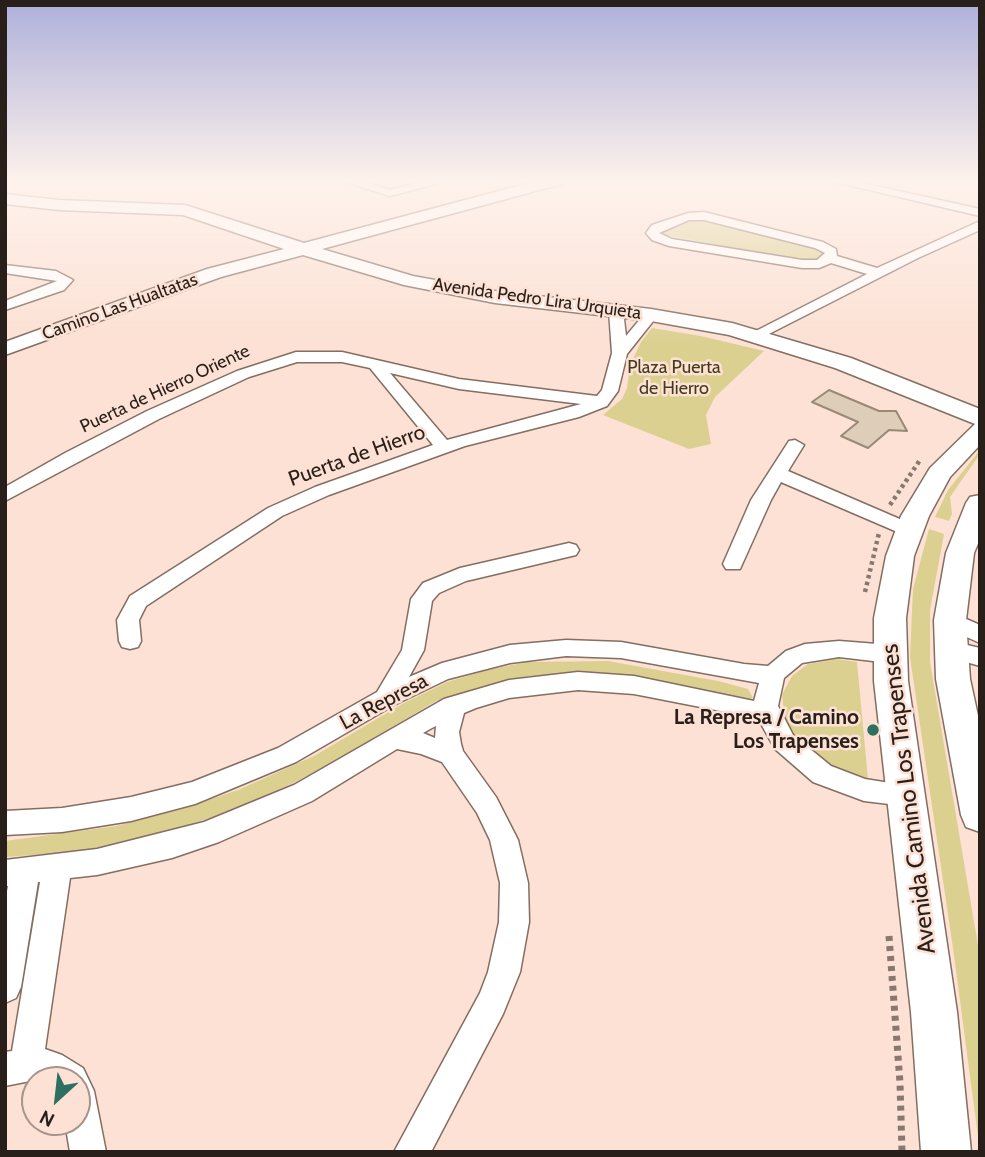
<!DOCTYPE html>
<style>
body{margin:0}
#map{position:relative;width:985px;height:1157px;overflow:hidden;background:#fce1d4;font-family:Cabin,sans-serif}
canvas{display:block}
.frame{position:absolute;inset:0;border:7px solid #291f1a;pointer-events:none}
.north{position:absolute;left:21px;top:1066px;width:70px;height:70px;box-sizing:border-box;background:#fce1d4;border:2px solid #a8938a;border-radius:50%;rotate:207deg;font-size:19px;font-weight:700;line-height:28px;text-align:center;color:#291f1a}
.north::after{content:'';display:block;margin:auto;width:24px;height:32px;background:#2d6f60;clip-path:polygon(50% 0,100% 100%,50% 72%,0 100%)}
</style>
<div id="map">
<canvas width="985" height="1157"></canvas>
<div class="frame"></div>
<div class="north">N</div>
</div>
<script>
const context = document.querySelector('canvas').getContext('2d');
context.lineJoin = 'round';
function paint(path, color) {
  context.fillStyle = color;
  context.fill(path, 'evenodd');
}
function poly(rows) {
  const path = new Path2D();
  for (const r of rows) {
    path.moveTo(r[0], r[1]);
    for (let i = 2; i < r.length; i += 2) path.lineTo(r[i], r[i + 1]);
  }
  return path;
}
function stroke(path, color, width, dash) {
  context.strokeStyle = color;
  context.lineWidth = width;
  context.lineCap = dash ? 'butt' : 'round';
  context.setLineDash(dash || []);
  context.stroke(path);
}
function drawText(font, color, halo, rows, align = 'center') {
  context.font = font + ' Cabin,sans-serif';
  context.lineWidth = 5;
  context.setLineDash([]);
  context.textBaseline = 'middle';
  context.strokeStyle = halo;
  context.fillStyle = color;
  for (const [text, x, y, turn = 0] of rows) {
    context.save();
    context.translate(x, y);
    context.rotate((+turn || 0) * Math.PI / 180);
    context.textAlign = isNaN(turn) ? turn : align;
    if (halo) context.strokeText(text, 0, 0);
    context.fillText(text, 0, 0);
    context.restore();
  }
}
paint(poly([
 [695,219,820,249,825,251,826,255,815,260,803,261,660,234,662,230],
 [652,328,701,336,764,351,715,397,706,415,711,444,689,449,603,415,622,399,627,388,630,365,641,342],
 [980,450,980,454,950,497,952,514,949,521,935,517,948,490],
 [929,529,944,534,930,610,930,662,980,957,980,1152,954,955,910,657,913,589],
 [837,659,857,662,868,779,854,779,837,772,798,743,785,720,782,695,792,676,808,664],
 [608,661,718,681,748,689,753,698,745,701,632,676,573,672,524,677,436,701,332,763,285,787,231,811,161,834,90,851,5,857,5,841,116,826,182,809,238,790,314,756,402,704,447,682,487,670,527,662]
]), '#dcd091');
const building = poly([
 [829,390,879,411,896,411,907,431,889,430,868,448,841,436,858,422,812,402,829,390]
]);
paint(building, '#decdb8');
stroke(building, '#998975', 2);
const street = poly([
 [340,180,359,180,390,190,430,180,451,180,390,196,340,180],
 [827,180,849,180,980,209,980,216,827,180],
 [704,212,823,242,836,249,837,256,877,268,980,221,980,230,918,258,757,340,750,336,752,333,867,274,831,263,819,268,802,268,669,246,652,240,646,233,652,225,688,213,704,212],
 [689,220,704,220,815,248,825,253,817,260,802,260,672,239,659,233,689,220],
 [5,265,56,271,73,280,64,290,5,310,5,301,57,281,5,273,5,265],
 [616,307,623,311,626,336,646,312,656,312,658,315,627,354,618,391,607,406,579,417,465,446,329,495,282,516,146,606,139,620,141,641,138,647,130,649,122,647,119,641,117,620,130,596,268,508,315,487,433,445,370,368,342,362,297,362,249,377,159,419,5,501,5,487,65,453,147,411,237,371,296,352,342,352,459,379,597,396,602,390,612,353,609,311,616,307],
 [390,373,459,389,581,404,447,440,390,373],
 [795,440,804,445,788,471,916,526,919,530,916,534,902,534,781,482,771,500,740,569,726,569,723,564,751,500,789,441,795,440],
 [569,543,576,545,579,550,576,555,466,581,439,593,432,601,424,650,409,677,442,663,510,645,566,640,621,642,744,664,768,666,786,651,805,644,839,641,890,645,898,648,901,654,898,660,890,663,839,657,802,663,784,678,778,706,793,735,831,766,865,779,915,787,919,795,915,803,906,806,864,801,813,782,775,749,760,722,721,711,634,694,578,690,509,698,476,708,464,713,459,732,461,744,463,751,496,797,518,840,528,883,529,922,520,972,503,1014,431,1152,394,1152,480,993,488,972,499,922,500,883,490,840,477,813,442,762,421,754,397,749,312,801,219,842,172,858,97,875,70,878,45,1049,62,1055,83,1068,94,1091,106,1152,70,1152,65,1122,77,1122,77,1080,35,1080,5,1086,5,1052,12,1051,40,882,38,882,21,987,16,998,5,1003,5,902,8,886,5,886,5,860,97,849,204,822,294,785,444,699,509,680,578,672,634,676,754,701,759,683,621,658,566,656,510,663,448,679,394,705,296,762,195,804,131,821,62,832,5,835,5,811,62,808,131,797,192,782,278,748,377,692,402,650,411,599,423,583,460,568,569,543],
 [436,726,435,738,423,733,432,728,436,726],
 [950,612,980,625,980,643,942,626,939,620,942,614,950,612],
 [950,641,980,648,980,666,942,655,939,649,942,643,950,641]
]);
const secondary = poly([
 [540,180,567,180,565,183,322,249,413,276,495,291,651,309,732,323,851,358,980,409,980,445,950,477,929,516,914,556,906,618,908,681,957,1012,971,1152,921,1152,911,1012,874,681,874,618,886,556,901,516,930,468,975,424,835,368,729,335,651,321,495,303,404,285,303,255,221,277,5,355,5,342,207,269,284,249,183,215,59,210,5,204,5,194,59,200,185,205,304,243,540,180],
 [980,495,980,539,974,553,966,620,970,679,980,725,980,832,966,827,961,815,936,679,934,620,946,553,966,503,970,497,980,495]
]);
stroke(street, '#846d61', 3);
stroke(secondary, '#846d61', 3);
stroke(poly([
 [890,505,920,460],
 [865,592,879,533]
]), '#89786f', 4.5, [3.5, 3.5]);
stroke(poly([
 [889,936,900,1083,902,1152]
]), '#89786f', 7, [5, 5]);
paint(street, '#fff');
paint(secondary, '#fff');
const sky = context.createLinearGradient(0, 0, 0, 342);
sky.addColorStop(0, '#adb0da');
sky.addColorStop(0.53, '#fef2ec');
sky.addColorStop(1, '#fef2ec00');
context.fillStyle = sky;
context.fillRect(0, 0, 985, 342);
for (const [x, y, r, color] of [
 [873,730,7,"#2d6f60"]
]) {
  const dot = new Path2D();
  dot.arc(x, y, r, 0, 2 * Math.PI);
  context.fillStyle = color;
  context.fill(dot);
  stroke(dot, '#fce1d4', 2.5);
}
drawText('18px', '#291f1a', '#fce1d4', [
 ["Avenida Pedro Lira Urquieta",537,299,8],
 ["Camino Las Hualtatas",120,307,-20],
 ["Puerta de Hierro Oriente",165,389,-25]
]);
drawText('18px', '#423c1a', '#fce1d4', [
 ["Plaza Puerta",674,368],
 ["de Hierro",674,389]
]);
drawText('21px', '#291f1a', '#fce1d4', [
 ["Puerta de Hierro",357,456,-20],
 ["La Represa",384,702,-28]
]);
drawText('bold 21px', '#291f1a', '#fce1d4', [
 ["La Represa / Camino",859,718],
 ["Los Trapenses",859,742]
], 'right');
drawText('24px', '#291f1a', '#fce1d4', [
 ["Avenida Camino Los Trapenses",909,799,-97]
]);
</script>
